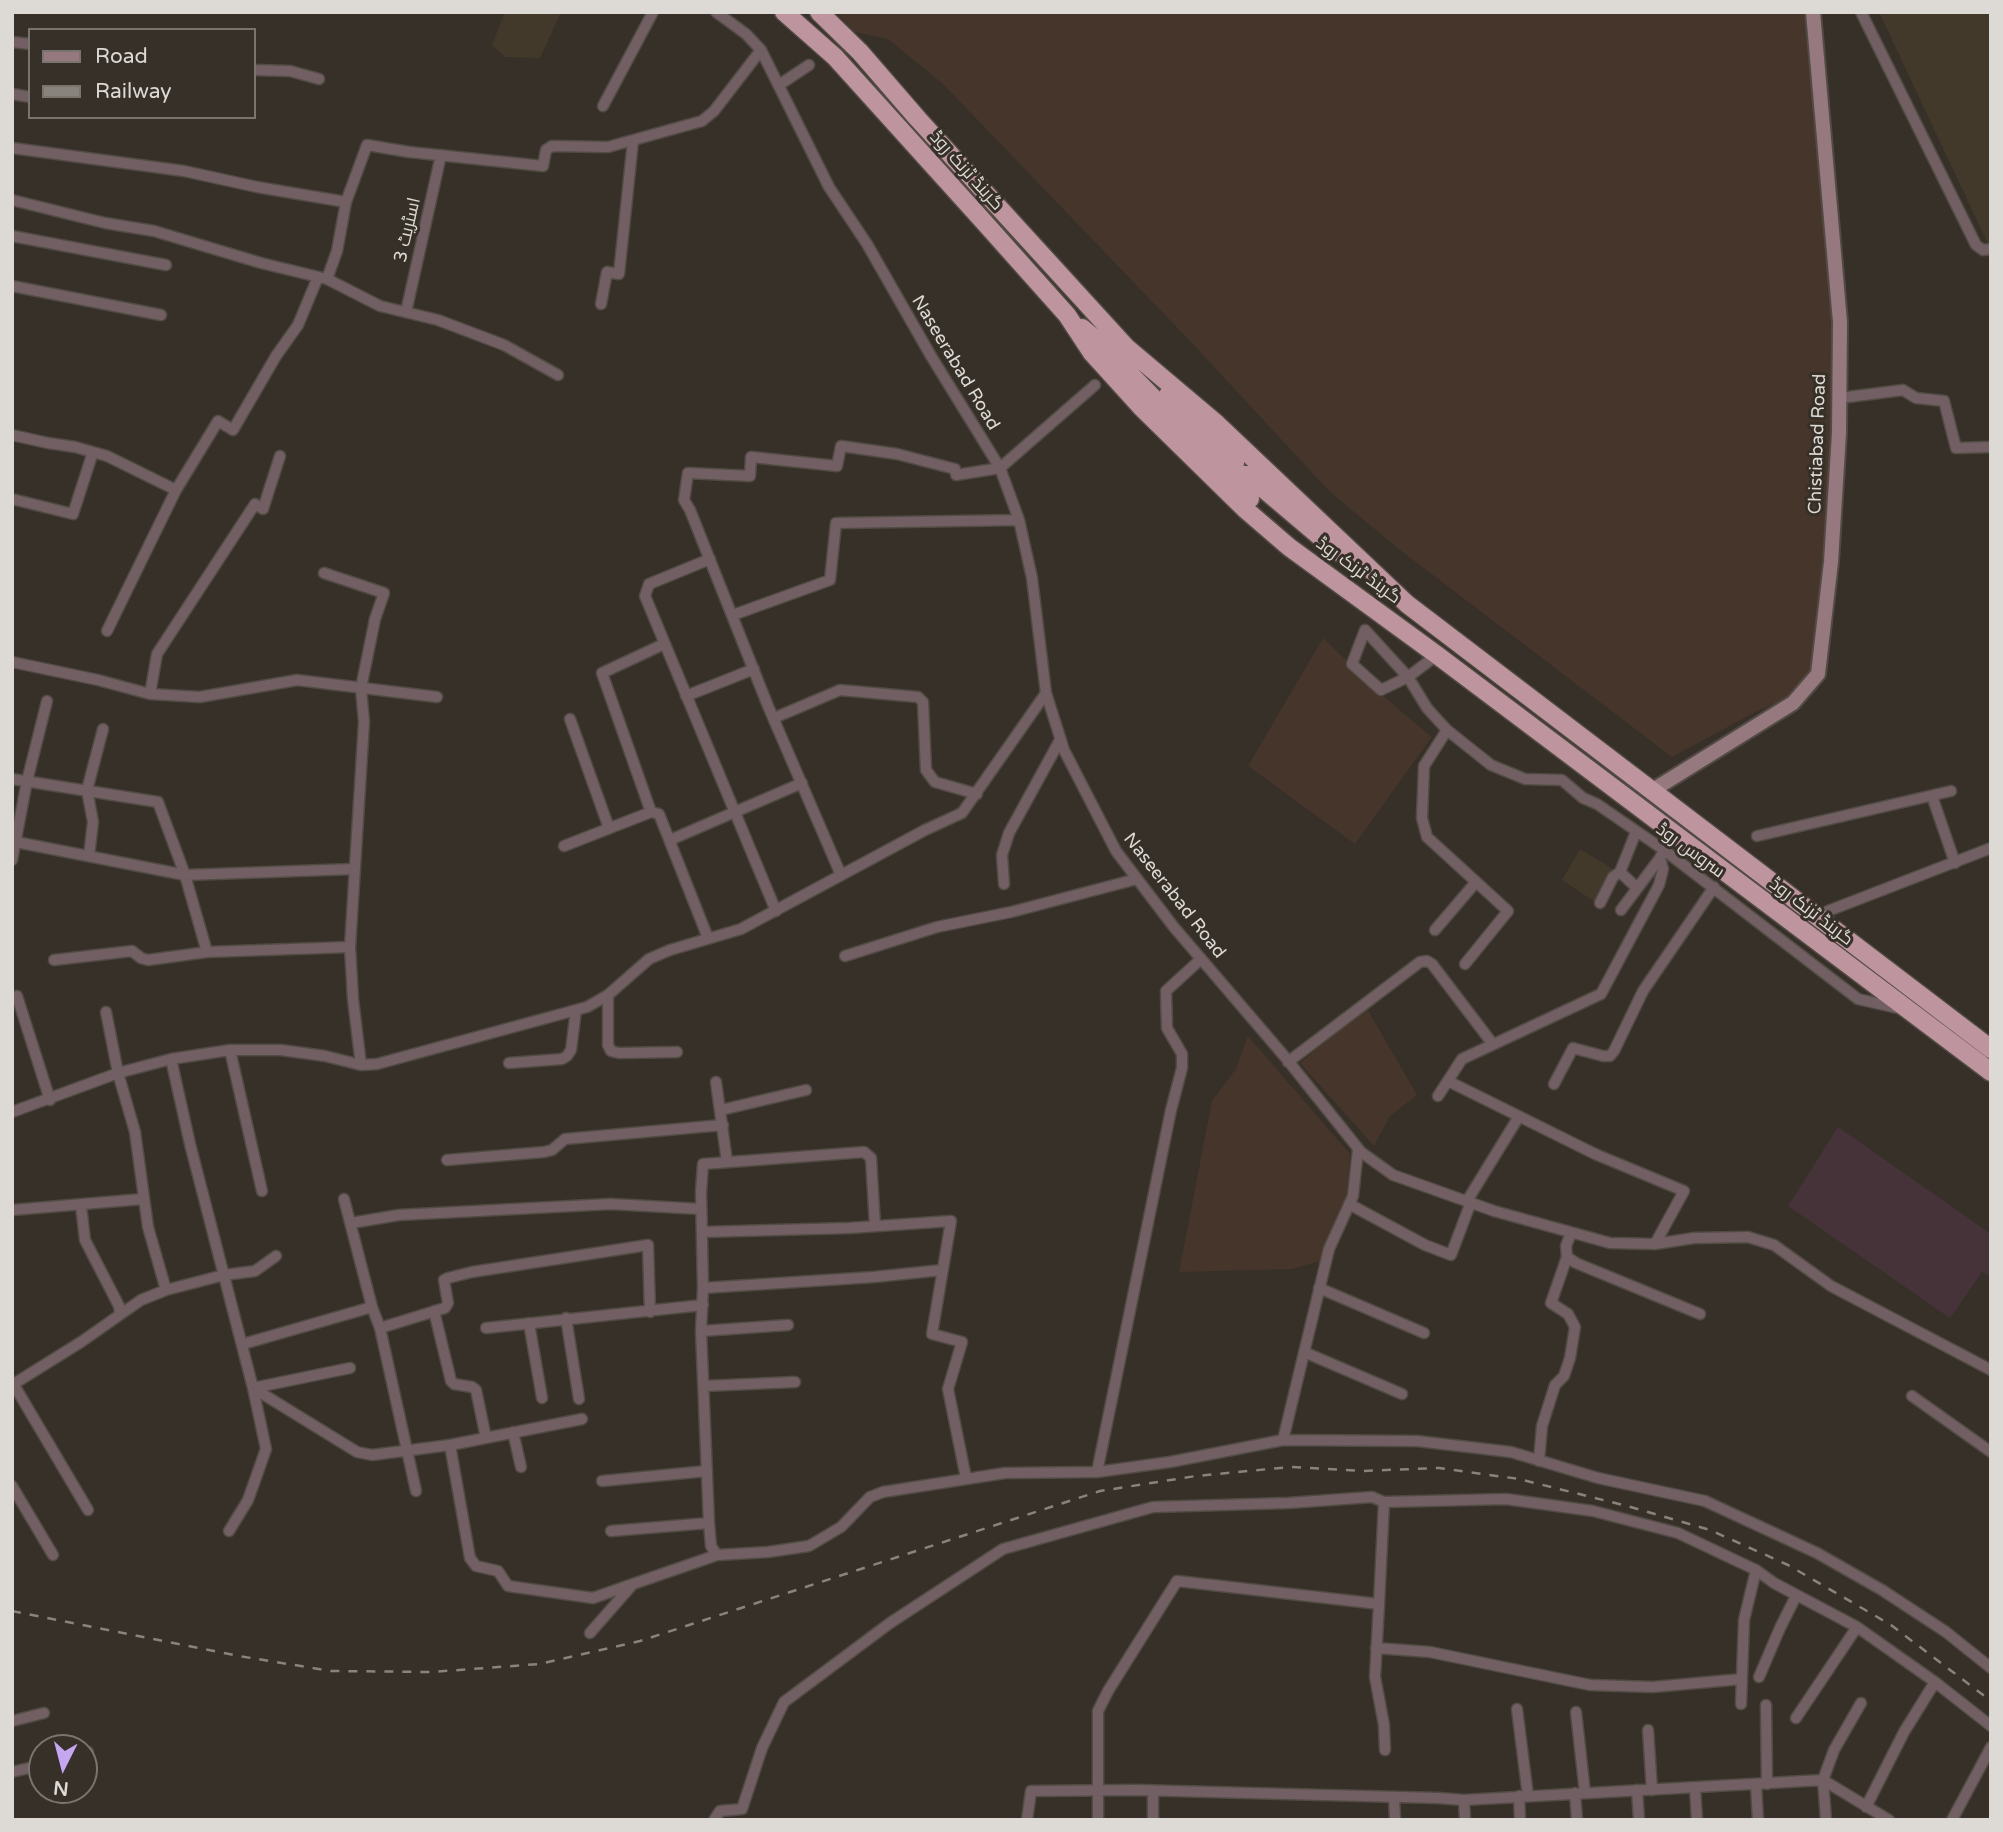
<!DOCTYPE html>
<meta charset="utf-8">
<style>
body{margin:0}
#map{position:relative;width:2003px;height:1832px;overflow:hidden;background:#363028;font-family:"Varela Round",sans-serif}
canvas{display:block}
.frame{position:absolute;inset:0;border:14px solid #ddd9d4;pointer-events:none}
.legend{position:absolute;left:28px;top:28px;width:228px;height:91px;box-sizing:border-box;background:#363028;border:2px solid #79746d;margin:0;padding:9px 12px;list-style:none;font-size:21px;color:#ddd9d4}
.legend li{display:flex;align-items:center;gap:14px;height:35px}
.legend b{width:35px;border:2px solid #79746d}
.north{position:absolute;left:28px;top:1734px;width:70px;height:70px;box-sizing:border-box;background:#363028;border:2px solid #79746d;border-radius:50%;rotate:186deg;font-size:19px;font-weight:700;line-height:28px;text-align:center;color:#ddd9d4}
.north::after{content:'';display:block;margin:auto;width:24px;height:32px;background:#c5a7f1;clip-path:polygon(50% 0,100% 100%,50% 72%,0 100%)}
</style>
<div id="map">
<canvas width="2003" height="1832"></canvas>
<div class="frame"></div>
<ul class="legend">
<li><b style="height:9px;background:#96787f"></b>Road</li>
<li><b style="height:9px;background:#88837d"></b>Railway</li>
</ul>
<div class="north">N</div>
</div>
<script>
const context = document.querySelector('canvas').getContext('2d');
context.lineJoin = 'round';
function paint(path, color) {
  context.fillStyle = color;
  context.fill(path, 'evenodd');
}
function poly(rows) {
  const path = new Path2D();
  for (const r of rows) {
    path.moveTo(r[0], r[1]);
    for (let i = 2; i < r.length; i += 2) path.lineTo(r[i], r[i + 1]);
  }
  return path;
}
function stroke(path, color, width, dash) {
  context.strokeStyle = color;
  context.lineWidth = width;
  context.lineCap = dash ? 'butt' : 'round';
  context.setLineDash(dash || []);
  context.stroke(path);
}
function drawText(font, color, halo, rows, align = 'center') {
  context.font = font + ' "Varela Round",Cairo,sans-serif';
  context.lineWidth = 6;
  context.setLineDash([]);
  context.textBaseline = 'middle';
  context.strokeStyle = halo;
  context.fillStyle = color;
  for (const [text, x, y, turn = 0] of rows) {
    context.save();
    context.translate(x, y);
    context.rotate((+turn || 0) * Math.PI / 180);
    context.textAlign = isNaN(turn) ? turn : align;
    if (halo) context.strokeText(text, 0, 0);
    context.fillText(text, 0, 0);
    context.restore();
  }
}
paint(poly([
 [505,12,561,12,540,58,505,57,492,45],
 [1879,12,1991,12,1991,246,1989,246],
 [1580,849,1613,869,1595,902,1562,880]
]), '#43392b');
paint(poly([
 [836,12,1804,12,1832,309,1834,425,1813,674,1783,701,1759,710,1672,757,1400,550,1330,492,1190,341,943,84,888,39,854,32],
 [1323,638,1389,701,1432,737,1355,844,1248,766],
 [1366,1007,1417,1095,1390,1116,1374,1146,1300,1063],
 [1248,1036,1350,1154,1347,1194,1320,1261,1292,1269,1179,1272,1212,1101,1236,1069]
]), '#46352a');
paint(poly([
 [1838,1127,1991,1234,1991,1277,1982,1272,1950,1318,1788,1206]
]), '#463339');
const minor = poly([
 [716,12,746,34,761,50,829,187,867,244,931,356,1000,468,1019,520,1032,578,1046,693,1064,750,1116,851,1173,926,1285,1057,1361,1152,1393,1175,1494,1211,1610,1243,1655,1244,1694,1238,1748,1237,1774,1245,1831,1286,1991,1370],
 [1861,12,1976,245,1983,250,1991,249],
 [12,42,30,44],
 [254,70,290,71,319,79],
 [779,85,809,65],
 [12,94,30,97],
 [603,106,653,12],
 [12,148,184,171,257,187,346,202,367,145,409,152,543,166,546,150,552,146,608,147,702,121,714,111,761,50],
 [12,200,105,223,154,231,261,263,327,279,380,306,438,320,504,345,558,375],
 [12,236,166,265],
 [327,279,337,251,346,202],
 [12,286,161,315],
 [601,304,607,272,619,274,633,141],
 [406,312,441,155],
 [1840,398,1903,390,1916,398,1944,401,1956,448,1991,447],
 [12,435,48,443,75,447,107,456,176,490],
 [12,499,73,514,93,452],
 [710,559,649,584,645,596,776,911],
 [324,573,384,593,375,619,361,688,364,722,350,947,353,999,361,1065],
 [733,615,830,580,836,523,1019,520],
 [107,631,176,490,218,421,233,430,276,356,298,325,318,277],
 [1437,655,1408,677,1381,690,1352,664,1365,630,1408,677,1427,708,1447,730,1491,765,1525,779,1562,780,1583,798,1597,804,1664,850,1858,999,1902,1009],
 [12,662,98,680,150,694,157,654,255,504,263,509,280,456],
 [150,694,200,697,297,680,437,697],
 [686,696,754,669],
 [774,718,840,690,918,697,923,702,926,770,935,782,977,794],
 [570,719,609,828],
 [1447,730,1424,766,1422,818,1427,837,1508,911,1465,964],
 [12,779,158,802,185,875,207,952],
 [1932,796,1955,863],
 [651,812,602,673,664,644],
 [1757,836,1951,791],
 [670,840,802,783],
 [16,842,185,875,354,869],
 [564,846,651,812,659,814,708,938],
 [89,856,93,822,87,790,103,729],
 [12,860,27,781,47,701],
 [1620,872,1637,888],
 [841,875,768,706,690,510,684,500,688,473,750,476,751,457,837,466,841,446,897,454,955,469,956,475,1000,468,1095,385],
 [1004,884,1002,855,1009,833,1060,740],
 [1600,903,1613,877,1620,872,1636,832],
 [1621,910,1660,858],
 [1815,916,1991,848],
 [1435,930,1476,882],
 [845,956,937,927,1011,912,1137,879],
 [54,960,132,951,141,958,148,960,207,952,350,947],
 [608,995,608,1045,611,1051,619,1053,677,1052],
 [17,996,50,1100],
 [106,1012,118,1073,135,1132,148,1227,166,1290],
 [230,1050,262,1191],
 [171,1059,190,1144,253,1388,357,1452,372,1455,450,1445,582,1419],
 [1288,1062,1420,962,1427,961,1432,964,1492,1043],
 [509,1063,562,1059,567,1056,571,1050,576,1010],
 [1448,1081,1595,1154,1684,1191,1655,1244],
 [716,1082,727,1162],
 [1554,1084,1573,1048,1603,1056,1610,1056,1614,1051,1643,991,1714,887],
 [1438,1096,1462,1059,1601,994,1659,885,1663,869,1660,858,1664,850],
 [721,1110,806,1090],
 [12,1112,118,1073,171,1059,230,1050,281,1050,325,1056,361,1065,377,1064,587,1007,608,995,649,959,670,950,741,929,925,830,962,813,1046,693],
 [447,1160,544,1152,552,1150,565,1139,723,1125],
 [344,1199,372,1307,380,1328,416,1491],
 [1467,1201,1518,1118],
 [1349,1204,1425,1245,1451,1255,1471,1202],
 [81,1206,85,1240,119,1306,120,1313],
 [12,1210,143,1199],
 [351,1223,399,1215,611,1204,701,1209],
 [702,1232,849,1228,951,1221,932,1334,962,1342,948,1389,966,1478],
 [1571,1233,1566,1246,1567,1257,1576,1263,1700,1314],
 [703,1288,874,1277,942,1270],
 [1319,1288,1424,1333],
 [434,1311,451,1381,454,1384,472,1387,476,1390,486,1438],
 [566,1318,579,1399],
 [529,1323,542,1398],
 [380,1328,445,1308,448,1303,444,1280,448,1278,472,1272,648,1245,650,1312],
 [486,1328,703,1305],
 [701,1331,788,1325],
 [243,1344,372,1307],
 [1304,1352,1402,1394],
 [12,1385,81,1342,141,1300,166,1290,224,1275,255,1271,276,1256],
 [14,1385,88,1510],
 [704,1386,795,1382],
 [1912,1396,1991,1452],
 [513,1432,521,1467],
 [1283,1440,1329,1249,1353,1196,1358,1150],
 [450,1445,470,1558,476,1566,498,1571,508,1586,593,1598,633,1584],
 [1539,1461,1542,1426,1555,1385,1564,1376,1570,1358,1575,1327,1568,1314,1551,1303,1567,1257],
 [1097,1472,1171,1110,1182,1068,1182,1054,1167,1028,1166,991,1201,959],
 [602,1481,707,1471],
 [12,1486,53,1555],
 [229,1531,248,1500,266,1449,253,1388,350,1368],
 [611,1531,709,1523],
 [717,1555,711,1546,709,1523,701,1331,703,1288,701,1192,703,1164,864,1152,871,1158,875,1226],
 [1379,1604,1375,1677,1384,1725,1385,1750],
 [590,1633,633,1584,717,1555,768,1552,809,1546,841,1527,870,1497,883,1492,1005,1473,1097,1472,1170,1462,1283,1440,1417,1441,1511,1452,1598,1478,1705,1501,1817,1553,1882,1590,1946,1632,1991,1668],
 [1376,1648,1430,1652,1590,1685,1653,1687,1742,1679],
 [1759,1677,1780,1628,1796,1596],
 [1741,1704,1744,1620,1756,1570],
 [1766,1705,1767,1784],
 [1517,1709,1528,1796],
 [1576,1712,1585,1793],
 [1796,1718,1857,1627],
 [12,1721,44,1713],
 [1648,1730,1652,1790],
 [84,1753,88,1752],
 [12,1772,42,1765],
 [1756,1785,1758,1820],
 [1695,1788,1697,1820],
 [1637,1790,1639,1820],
 [1575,1793,1577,1820],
 [1519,1796,1520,1820],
 [1394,1797,1395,1820],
 [1464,1800,1465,1820],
 [1866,1807,1904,1732,1935,1682],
 [714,1820,720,1811,742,1809,762,1748,784,1702,890,1623,1003,1549,1153,1507,1288,1503,1372,1497,1384,1502,1506,1499,1593,1511,1678,1533,1756,1570,1774,1583,1857,1627,1935,1682,1991,1726],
 [1027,1820,1031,1791,1136,1790,1438,1798,1464,1800,1823,1780,1889,1820],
 [1098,1820,1098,1711,1108,1691,1177,1581,1379,1604,1384,1502],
 [1153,1820,1153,1791],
 [1826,1820,1823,1780,1834,1750,1861,1703],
 [1952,1820,1991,1747]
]);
const secondary = poly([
 [1653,790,1793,703,1818,674,1831,562,1839,433,1840,322,1813,12]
]);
const trunk = poly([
 [784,12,835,57,984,222,1067,315,1092,353,1141,407,1246,510,1289,547,1437,655,1991,1072],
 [819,12,860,52,918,119,1127,348,1217,424,1407,604,1991,1049],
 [1082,328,1100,343,1204,450,1224,474,1233,472,1235,463,1168,395],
 [1250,499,1236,485,1236,479,1242,475,1247,475,1338,552]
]);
stroke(minor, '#514b44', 13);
stroke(secondary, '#514b44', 18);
stroke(trunk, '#514b44', 21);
stroke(minor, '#725f63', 10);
stroke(secondary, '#96787f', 14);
stroke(trunk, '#be949e', 18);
stroke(poly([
 [12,1611,239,1656,331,1671,432,1672,539,1664,640,1641,1100,1491,1196,1476,1290,1467,1362,1471,1439,1468,1519,1479,1627,1506,1710,1530,1788,1565,1891,1625,1991,1701]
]), '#88837d', 2.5, [9, 9]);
drawText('18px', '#ddd9d4', '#363028', [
 ["گرینڈ ٹرنک روڈ",966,171,48],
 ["اسٹریٹ 3",408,230,-77],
 ["Naseerabad Road",955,363,59],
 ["Chistiabad Road",1818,444,-88],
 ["گرینڈ ٹرنک روڈ",1358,571,36],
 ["سروس روڈ",1690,851,36],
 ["Naseerabad Road",1174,896,52],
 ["گرینڈ ٹرنک روڈ",1811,912,37]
]);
</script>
